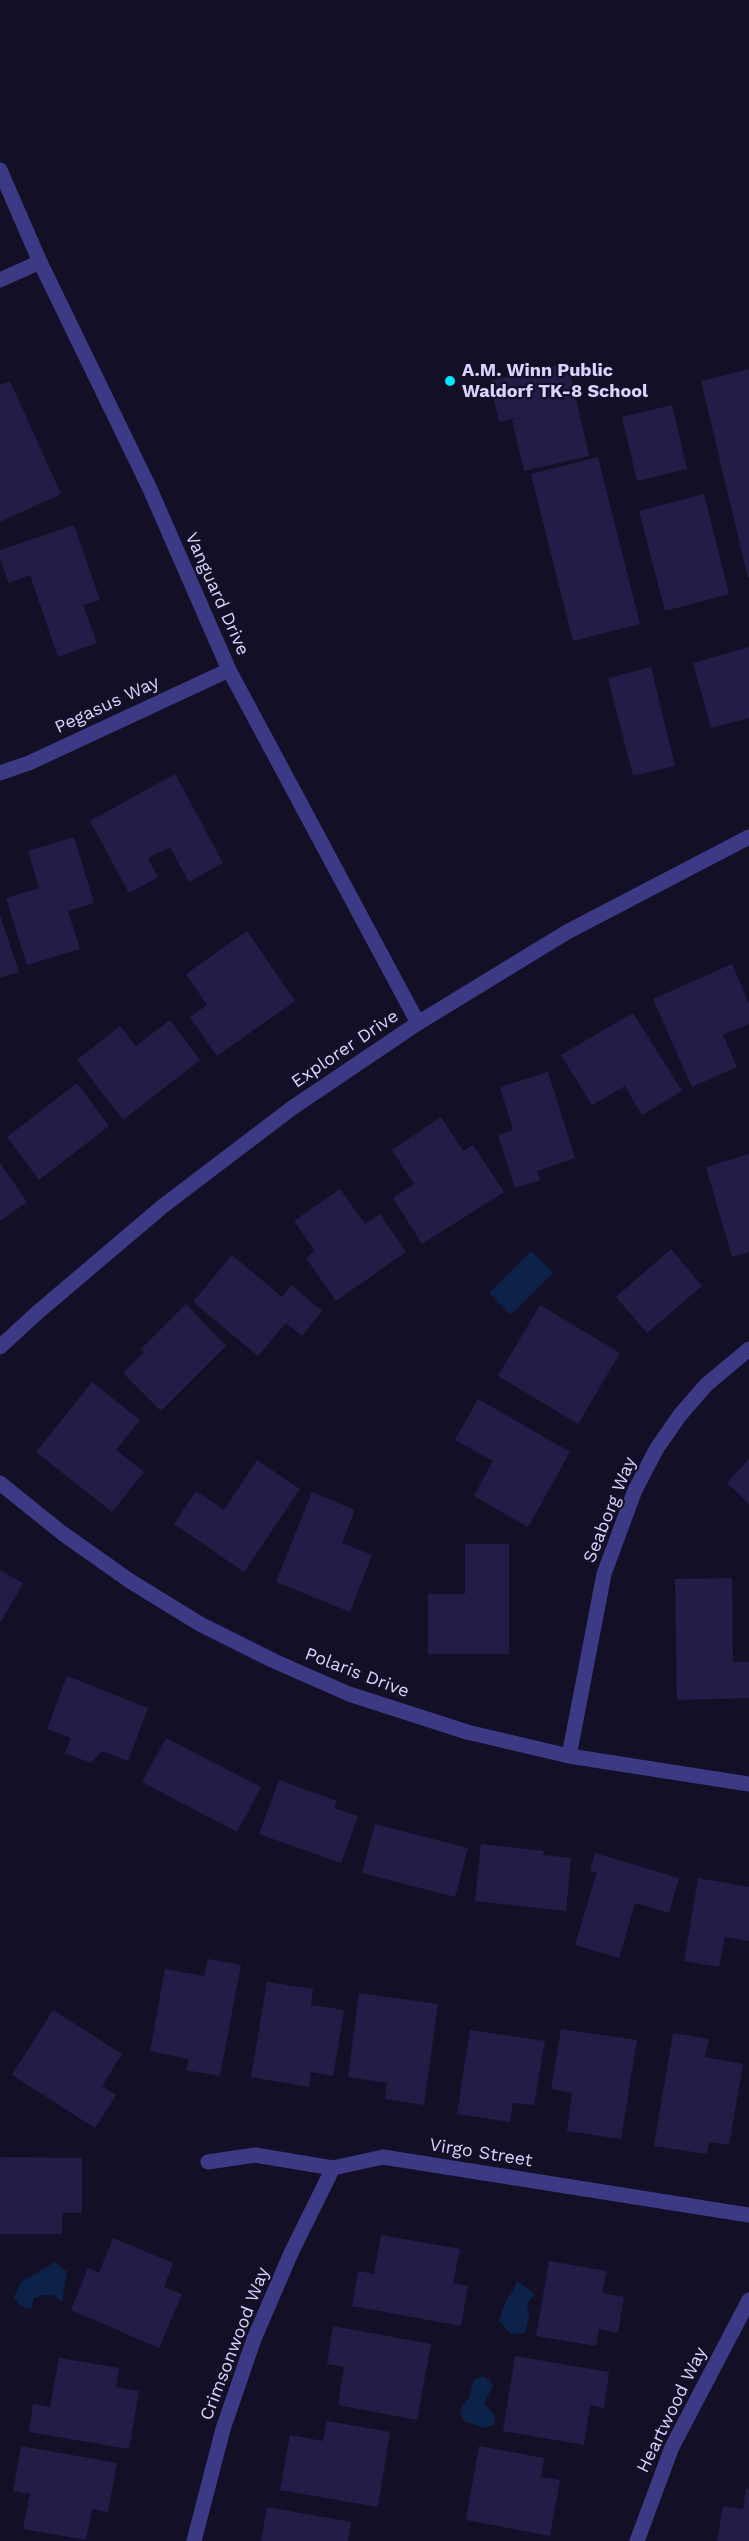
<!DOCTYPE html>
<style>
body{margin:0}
canvas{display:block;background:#130f26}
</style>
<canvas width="749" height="2541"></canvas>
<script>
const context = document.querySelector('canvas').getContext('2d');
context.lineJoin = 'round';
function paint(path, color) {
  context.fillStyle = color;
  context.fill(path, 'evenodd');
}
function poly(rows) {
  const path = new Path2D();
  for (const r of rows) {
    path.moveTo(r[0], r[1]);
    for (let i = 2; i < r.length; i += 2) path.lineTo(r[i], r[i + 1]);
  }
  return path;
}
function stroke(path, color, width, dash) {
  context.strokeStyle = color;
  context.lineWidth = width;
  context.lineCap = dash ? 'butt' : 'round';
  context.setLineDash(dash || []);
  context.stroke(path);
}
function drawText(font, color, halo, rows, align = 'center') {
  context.font = font + ' "Work Sans",sans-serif';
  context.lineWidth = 4.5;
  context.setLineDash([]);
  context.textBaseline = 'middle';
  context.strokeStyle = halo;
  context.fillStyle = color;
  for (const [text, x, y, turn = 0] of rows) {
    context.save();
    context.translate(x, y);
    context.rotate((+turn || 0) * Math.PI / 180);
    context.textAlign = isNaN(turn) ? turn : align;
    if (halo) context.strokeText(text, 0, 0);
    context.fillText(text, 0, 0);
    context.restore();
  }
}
paint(poly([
 [531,1251,553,1273,511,1315,489,1293],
 [55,2262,67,2272,62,2302,53,2295,43,2295,34,2298,31,2309,21,2306,14,2297,21,2282],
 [517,2281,535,2294,527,2304,529,2316,525,2333,511,2334,499,2321,506,2300,512,2293],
 [483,2376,490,2380,493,2386,484,2403,495,2416,494,2425,484,2428,464,2421,460,2410,469,2398,474,2380]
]), '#0c2248');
paint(poly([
 [568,363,589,456,524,471,512,420,526,416,499,422,490,381],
 [749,369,749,577,748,578,701,381],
 [10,381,61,494,0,522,0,385],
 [672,405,687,469,637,481,622,417],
 [598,457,640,624,573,641,531,474],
 [704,494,729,594,665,611,639,511],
 [74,525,100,600,83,605,97,643,58,657,30,575,9,583,0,559,0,550],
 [749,647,749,718,711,728,693,663],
 [651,667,675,766,633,776,608,678],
 [175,774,223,863,189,882,170,847,148,858,158,877,129,893,90,821],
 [74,837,94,903,68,911,80,949,27,965,6,898,39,888,28,851],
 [0,915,19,972,0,978],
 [247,931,295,1001,217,1056,190,1017,207,1005,186,974],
 [732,964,749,1003,749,1024,723,1035,737,1067,692,1087,653,999],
 [633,1013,682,1091,642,1115,625,1086,592,1105,561,1055],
 [170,1020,200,1060,123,1120,77,1060,120,1026,136,1046],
 [548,1072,575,1158,537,1171,540,1180,515,1188,498,1135,513,1130,500,1087],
 [77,1083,109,1126,39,1180,7,1137],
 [441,1117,463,1151,473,1145,504,1192,422,1244,393,1198,414,1184,392,1150],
 [749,1154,749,1252,732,1257,706,1167],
 [0,1163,27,1202,0,1221],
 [340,1189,365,1224,380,1214,406,1252,336,1301,306,1258,315,1251,294,1221],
 [671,1249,702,1286,647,1333,616,1297],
 [232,1255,282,1297,291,1285,322,1311,302,1336,286,1323,258,1356,193,1302],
 [186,1304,226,1346,161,1411,123,1373,144,1352,141,1349],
 [540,1305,620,1353,578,1424,498,1376],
 [92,1382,140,1420,116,1450,144,1472,112,1512,36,1452],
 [478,1399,570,1452,528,1527,474,1496,493,1461,455,1440],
 [749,1459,749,1504,727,1483],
 [257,1460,300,1489,244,1572,174,1524,196,1491,224,1510],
 [312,1492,355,1510,342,1543,372,1555,350,1612,276,1582],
 [465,1544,509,1544,509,1654,428,1654,428,1594,465,1594],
 [0,1570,23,1583,0,1623],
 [732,1578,733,1662,749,1662,749,1698,677,1700,675,1579],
 [67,1676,148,1708,128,1761,102,1751,91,1763,65,1753,71,1738,47,1729],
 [166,1738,261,1787,237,1832,142,1782],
 [279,1780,337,1801,334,1808,358,1816,341,1863,259,1834],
 [375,1824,468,1848,455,1897,362,1873],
 [481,1844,544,1851,543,1855,571,1858,566,1911,475,1901],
 [595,1853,679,1878,669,1913,635,1903,619,1958,575,1945,597,1872,590,1871],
 [698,1878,749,1887,749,1941,725,1937,719,1967,684,1961],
 [208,1959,241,1965,220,2076,186,2070,189,2059,150,2051,165,1969,204,1976],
 [267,1982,313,1989,311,2005,344,2010,333,2076,311,2072,309,2087,251,2077],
 [359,1993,438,2004,424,2105,385,2099,387,2083,348,2077],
 [53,2010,122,2054,102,2086,116,2095,95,2128,12,2075],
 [561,2029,637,2040,621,2139,567,2131,572,2093,551,2089],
 [470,2030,545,2041,534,2105,513,2103,510,2122,457,2114],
 [673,2033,709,2039,705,2057,743,2064,729,2145,709,2142,707,2154,654,2146],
 [0,2157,82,2158,82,2213,62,2213,62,2234,0,2234],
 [381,2235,460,2249,453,2283,468,2286,461,2326,352,2306,358,2271,374,2274],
 [113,2238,173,2263,164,2287,182,2294,159,2348,71,2310,88,2268,99,2273],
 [549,2261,607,2271,602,2293,624,2297,618,2333,599,2329,596,2346,536,2336],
 [333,2326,431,2344,417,2420,338,2405,344,2367,327,2364],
 [515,2356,609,2372,604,2408,590,2405,584,2445,503,2431],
 [59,2358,119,2368,116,2387,139,2391,129,2449,29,2432,33,2404,50,2407],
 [327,2421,390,2432,378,2507,280,2490,290,2435,323,2441],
 [21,2446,117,2463,108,2512,92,2509,86,2540,23,2529,30,2494,13,2491],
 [479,2446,544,2458,541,2477,560,2480,550,2536,466,2520],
 [746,2488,749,2489,749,2541,717,2541,723,2506,743,2509],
 [267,2507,351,2522,348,2541,261,2541]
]), '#241b47');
stroke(poly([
 [0,170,40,262,150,489,229,670,418,1023],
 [0,280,40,262],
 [0,773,29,763,229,670],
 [0,1347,38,1312,163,1206,292,1108,418,1023,567,932,749,837],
 [0,1483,62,1533,130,1581,200,1624,274,1661,349,1694,467,1732,569,1756,749,1784],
 [569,1756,604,1574,635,1490,657,1448,680,1415,706,1385,749,1349],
 [208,2162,255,2155,333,2168,383,2157,749,2215],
 [194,2541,223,2429,254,2339,291,2253,333,2168],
 [637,2541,672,2447,749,2300]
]), '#3d3a85', 15);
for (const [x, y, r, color] of [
 [450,381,6,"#00e5ff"]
]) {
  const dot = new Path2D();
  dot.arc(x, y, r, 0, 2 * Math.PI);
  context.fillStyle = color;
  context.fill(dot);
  stroke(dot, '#130f26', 2);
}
drawText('bold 18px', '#d9d4ff', '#130f26', [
 ["A.M. Winn Public",462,371],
 ["Waldorf TK-8 School",462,392]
], 'left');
drawText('18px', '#d9d4ff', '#130f26', [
 ["Vanguard Drive",217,594,66],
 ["Pegasus Way",107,705,-25],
 ["Explorer Drive",345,1049,-34],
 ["Seaborg Way",610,1510,-68],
 ["Polaris Drive",357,1673,21],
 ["Virgo Street",481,2153,9],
 ["Crimsonwood Way",235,2344,-69],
 ["Heartwood Way",672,2410,-64]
]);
</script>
